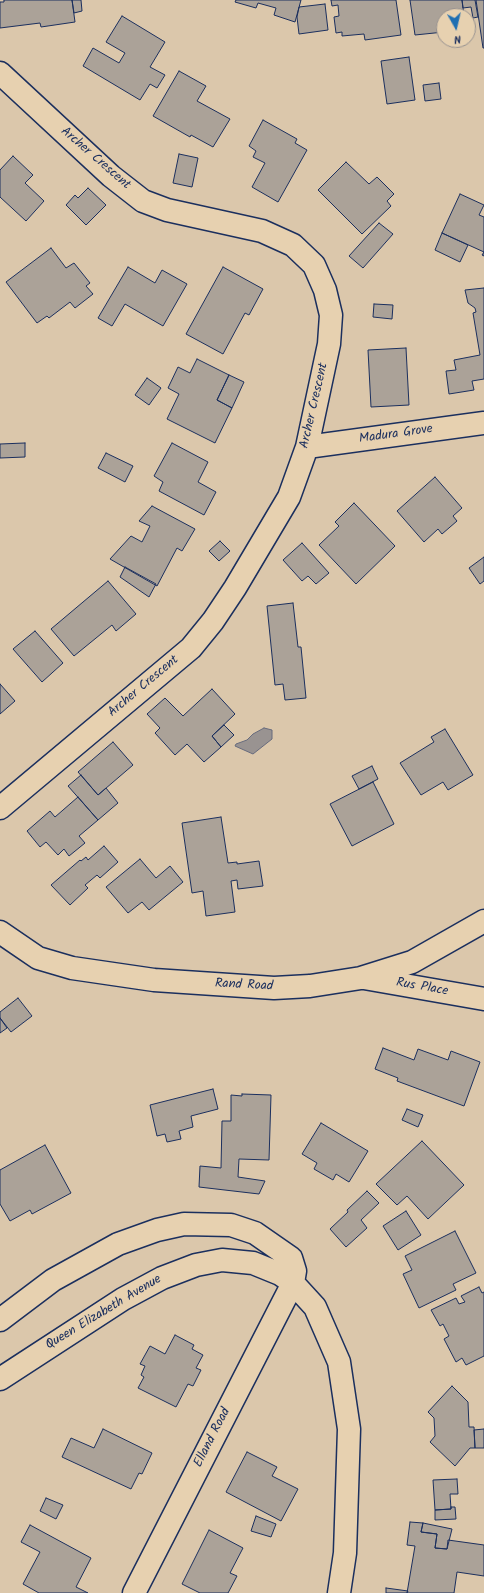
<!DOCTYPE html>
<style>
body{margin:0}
#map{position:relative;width:484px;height:1593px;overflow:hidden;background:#dbc7ab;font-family:Kalam,sans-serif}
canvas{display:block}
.north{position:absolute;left:436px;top:8px;width:40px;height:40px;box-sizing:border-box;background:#e7d1b0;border:1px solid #95908f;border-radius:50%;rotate:172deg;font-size:11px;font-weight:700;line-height:16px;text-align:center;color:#1b2f5e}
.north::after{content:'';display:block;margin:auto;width:14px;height:18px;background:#1f6fb2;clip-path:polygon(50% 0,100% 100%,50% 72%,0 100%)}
</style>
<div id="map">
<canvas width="484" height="1593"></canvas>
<div class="north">N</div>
</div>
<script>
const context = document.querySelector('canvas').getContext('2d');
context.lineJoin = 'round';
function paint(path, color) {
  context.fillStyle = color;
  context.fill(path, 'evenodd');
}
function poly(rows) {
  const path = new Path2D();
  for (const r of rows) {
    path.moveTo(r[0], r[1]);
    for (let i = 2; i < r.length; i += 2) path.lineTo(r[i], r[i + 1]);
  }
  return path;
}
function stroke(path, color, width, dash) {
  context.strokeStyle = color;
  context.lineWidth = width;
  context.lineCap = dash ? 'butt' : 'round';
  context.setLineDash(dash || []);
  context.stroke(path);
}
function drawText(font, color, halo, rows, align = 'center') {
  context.font = font + ' Kalam,sans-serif';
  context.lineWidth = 3;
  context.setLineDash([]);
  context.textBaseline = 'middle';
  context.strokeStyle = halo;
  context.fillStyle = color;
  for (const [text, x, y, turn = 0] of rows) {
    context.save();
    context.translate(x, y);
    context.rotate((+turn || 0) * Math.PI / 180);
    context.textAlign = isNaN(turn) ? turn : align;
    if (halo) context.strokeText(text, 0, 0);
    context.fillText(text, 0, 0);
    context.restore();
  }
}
const water = poly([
 [264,728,272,730,272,739,253,754,235,746,236,744,247,740,253,734,264,728]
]);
paint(water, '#999391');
stroke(water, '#676b7d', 1);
const building = poly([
 [4,0,72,0,75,22,41,27,40,23,0,28,0,2,4,2,4,0],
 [72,0,81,0,82,11,74,13,72,0],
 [236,0,301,0,295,22,274,15,276,8,258,3,256,8,235,2,236,0],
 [331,0,396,0,401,35,365,40,364,34,342,36,342,32,336,33,334,17,339,16,338,5,332,6,331,0],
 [410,0,462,0,464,16,444,16,444,32,415,35,410,0],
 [462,0,475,0,478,17,473,18,471,7,463,8,462,0],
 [476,0,484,0,484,48,483,48,476,0],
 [325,4,328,30,299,34,297,17,299,7,325,4],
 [122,16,165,42,150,67,165,75,157,88,150,84,140,100,83,66,93,48,119,63,125,53,106,42,122,16],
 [409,57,415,100,387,104,381,61,409,57],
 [179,71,206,86,197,101,230,119,213,147,191,135,190,137,153,116,179,71],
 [439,83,441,99,425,101,423,85,439,83],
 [263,120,297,139,295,143,307,150,278,202,252,187,265,163,253,157,256,151,249,146,263,120],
 [179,154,198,158,192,187,173,183,179,154],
 [13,156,33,175,25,183,44,201,26,221,0,197,0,170,13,156],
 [346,162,369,184,377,177,394,194,387,201,391,206,362,234,318,190,346,162],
 [88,188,106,205,86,225,66,205,75,195,78,198,88,188],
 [460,194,484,205,479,215,484,217,484,256,482,255,484,252,442,233,460,194],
 [379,223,393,234,363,268,349,256,379,223],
 [442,233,468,245,460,262,435,250,442,233],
 [51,248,66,268,74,263,90,283,86,286,93,294,75,308,70,302,49,318,47,316,37,323,6,282,51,248],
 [128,267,155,283,162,270,187,284,163,326,125,304,112,326,98,318,128,267],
 [223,267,263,289,249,315,245,313,223,354,186,334,223,267],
 [484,288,484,379,472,381,474,390,449,394,446,371,456,370,454,360,480,355,473,313,476,312,475,308,468,303,465,290,484,288],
 [374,304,393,305,392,319,373,317,374,304],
 [406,348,409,405,371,407,368,350,406,348],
 [197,359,229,375,217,400,232,408,215,443,167,419,179,394,168,388,178,367,190,373,197,359],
 [229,375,244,382,232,408,217,400,229,375],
 [147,378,161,388,149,405,135,395,147,378],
 [25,443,25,457,0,458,0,444,25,443],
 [172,443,208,462,198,482,216,492,204,515,159,491,163,482,154,476,172,443],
 [106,453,133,466,125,482,98,468,106,453],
 [435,477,462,508,453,516,457,521,442,534,438,529,424,542,397,511,435,477],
 [354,503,395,546,356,584,319,545,339,526,335,522,354,503],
 [152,506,195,529,182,551,177,548,157,586,110,559,131,536,142,542,150,526,139,521,152,506],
 [220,541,230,551,219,561,209,551,220,541],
 [302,543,329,573,316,584,308,576,302,581,283,560,302,543],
 [484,557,484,581,480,584,469,568,484,557],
 [125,567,156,584,149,597,120,577,125,567],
 [108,581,136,614,116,631,112,625,74,656,51,629,108,581],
 [293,603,298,647,301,647,306,698,285,700,283,684,275,685,267,606,293,603],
 [35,631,63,663,42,682,13,649,35,631],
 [0,684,15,701,0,714,0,684],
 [212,689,235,714,212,736,221,747,204,762,187,744,175,755,155,733,160,728,147,714,165,698,183,716,212,689],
 [224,725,234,735,221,747,212,736,224,725],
 [445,729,473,775,448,790,443,782,421,795,400,763,434,742,431,737,445,729],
 [113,742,133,765,98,795,78,772,113,742],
 [372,766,378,779,359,789,352,776,372,766],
 [81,775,98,795,106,788,118,803,98,820,68,786,81,775],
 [373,782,394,824,352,846,330,804,373,782],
 [78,797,98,820,79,836,85,843,69,856,64,849,58,855,46,842,40,847,27,831,50,811,55,817,78,797],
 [221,817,228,863,237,862,237,864,259,861,263,886,238,889,237,880,231,881,235,912,206,916,203,891,192,893,182,823,221,817],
 [104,846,118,862,100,878,97,875,85,885,88,888,70,905,51,885,80,860,81,861,86,857,88,860,104,846],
 [140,859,156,878,170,866,183,882,149,910,142,902,128,913,106,887,140,859],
 [18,998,32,1016,11,1032,0,1018,0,1012,18,998],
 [0,1018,7,1028,0,1033,0,1018],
 [383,1048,414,1060,418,1049,448,1060,451,1051,480,1062,464,1106,397,1081,398,1078,375,1069,383,1048],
 [213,1089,218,1109,191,1116,193,1127,179,1131,181,1139,167,1142,165,1134,157,1136,150,1105,213,1089],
 [242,1094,271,1095,269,1160,239,1159,238,1177,265,1181,259,1194,199,1187,200,1166,221,1168,222,1121,231,1121,231,1095,242,1096,242,1094],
 [407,1109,423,1115,418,1127,402,1120,407,1109],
 [321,1123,368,1151,349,1182,336,1174,333,1180,314,1169,317,1163,302,1154,321,1123],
 [422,1141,464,1185,428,1219,407,1196,397,1205,376,1184,422,1141],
 [45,1145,71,1193,32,1214,30,1210,10,1221,0,1204,0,1170,45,1145],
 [367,1191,379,1203,361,1220,367,1228,346,1247,330,1229,348,1212,347,1210,367,1191],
 [406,1211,421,1235,398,1250,383,1226,406,1211],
 [455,1231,476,1273,453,1284,456,1290,419,1308,403,1274,412,1270,405,1256,455,1231],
 [479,1287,482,1293,484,1292,484,1356,466,1365,462,1358,456,1362,444,1339,449,1336,443,1324,440,1326,431,1310,456,1298,459,1304,465,1302,461,1296,479,1287],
 [175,1335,194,1345,192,1349,203,1355,196,1368,201,1370,193,1386,188,1384,176,1407,138,1388,144,1377,141,1375,145,1366,140,1364,150,1346,165,1354,175,1335],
 [452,1386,468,1402,469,1427,474,1427,475,1448,470,1448,455,1466,430,1442,435,1436,434,1418,428,1412,452,1386],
 [103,1429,152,1453,142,1474,139,1473,131,1489,62,1457,71,1438,94,1448,103,1429],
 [484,1429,484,1448,475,1448,474,1430,484,1429],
 [247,1452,277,1467,272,1476,298,1489,281,1521,226,1492,247,1452],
 [457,1479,458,1494,450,1494,451,1509,435,1510,433,1480,457,1479],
 [46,1498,63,1505,56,1519,40,1511,46,1498],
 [451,1507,455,1507,456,1519,435,1520,435,1510,451,1509,451,1507],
 [256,1516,276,1524,271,1537,251,1531,256,1516],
 [410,1522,423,1523,421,1532,437,1534,435,1548,447,1549,448,1540,484,1545,484,1576,457,1572,454,1593,407,1593,415,1546,407,1545,410,1522],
 [423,1523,452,1529,447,1549,435,1548,437,1534,421,1532,423,1523],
 [30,1525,91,1558,76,1587,88,1593,39,1593,23,1584,40,1552,21,1542,30,1525],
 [209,1530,243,1548,230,1573,237,1576,228,1593,200,1593,182,1584,209,1530],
 [386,1588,408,1591,407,1593,386,1593,386,1588]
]);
paint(building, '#aba298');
stroke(building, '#1b2f5e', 1);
const minor = poly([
 [0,73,111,176,143,201,167,210,262,231,293,245,314,265,325,290,331,315,329,344,307,447,289,497,235,588,213,621,191,648,0,808],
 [307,447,484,423],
 [0,932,38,958,72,968,154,980,274,988,310,986,361,978,412,962,484,921],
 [364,978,484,999],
 [0,1320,53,1280,118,1244,157,1230,184,1224,231,1225,255,1233,291,1258,295,1271,293,1283,134,1593],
 [0,1379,123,1299,162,1278,196,1265,222,1260,253,1263,280,1274,293,1283,315,1307,339,1362,349,1429,345,1553,339,1593]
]);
stroke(minor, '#1b2f5e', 25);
stroke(minor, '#e7d1b0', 22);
drawText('13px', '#1b2f5e', '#e7d1b0', [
 ["Archer Crescent",95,159,41],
 ["Archer Crescent",315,406,-77],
 ["Madura Grove",396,435,-8],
 ["Archer Crescent",144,687,-40],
 ["Rand Road",244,986,3],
 ["Rus Place",422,988,10],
 ["Queen Elizabeth Avenue",104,1313,-31],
 ["Elland Road",213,1438,-63]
]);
</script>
